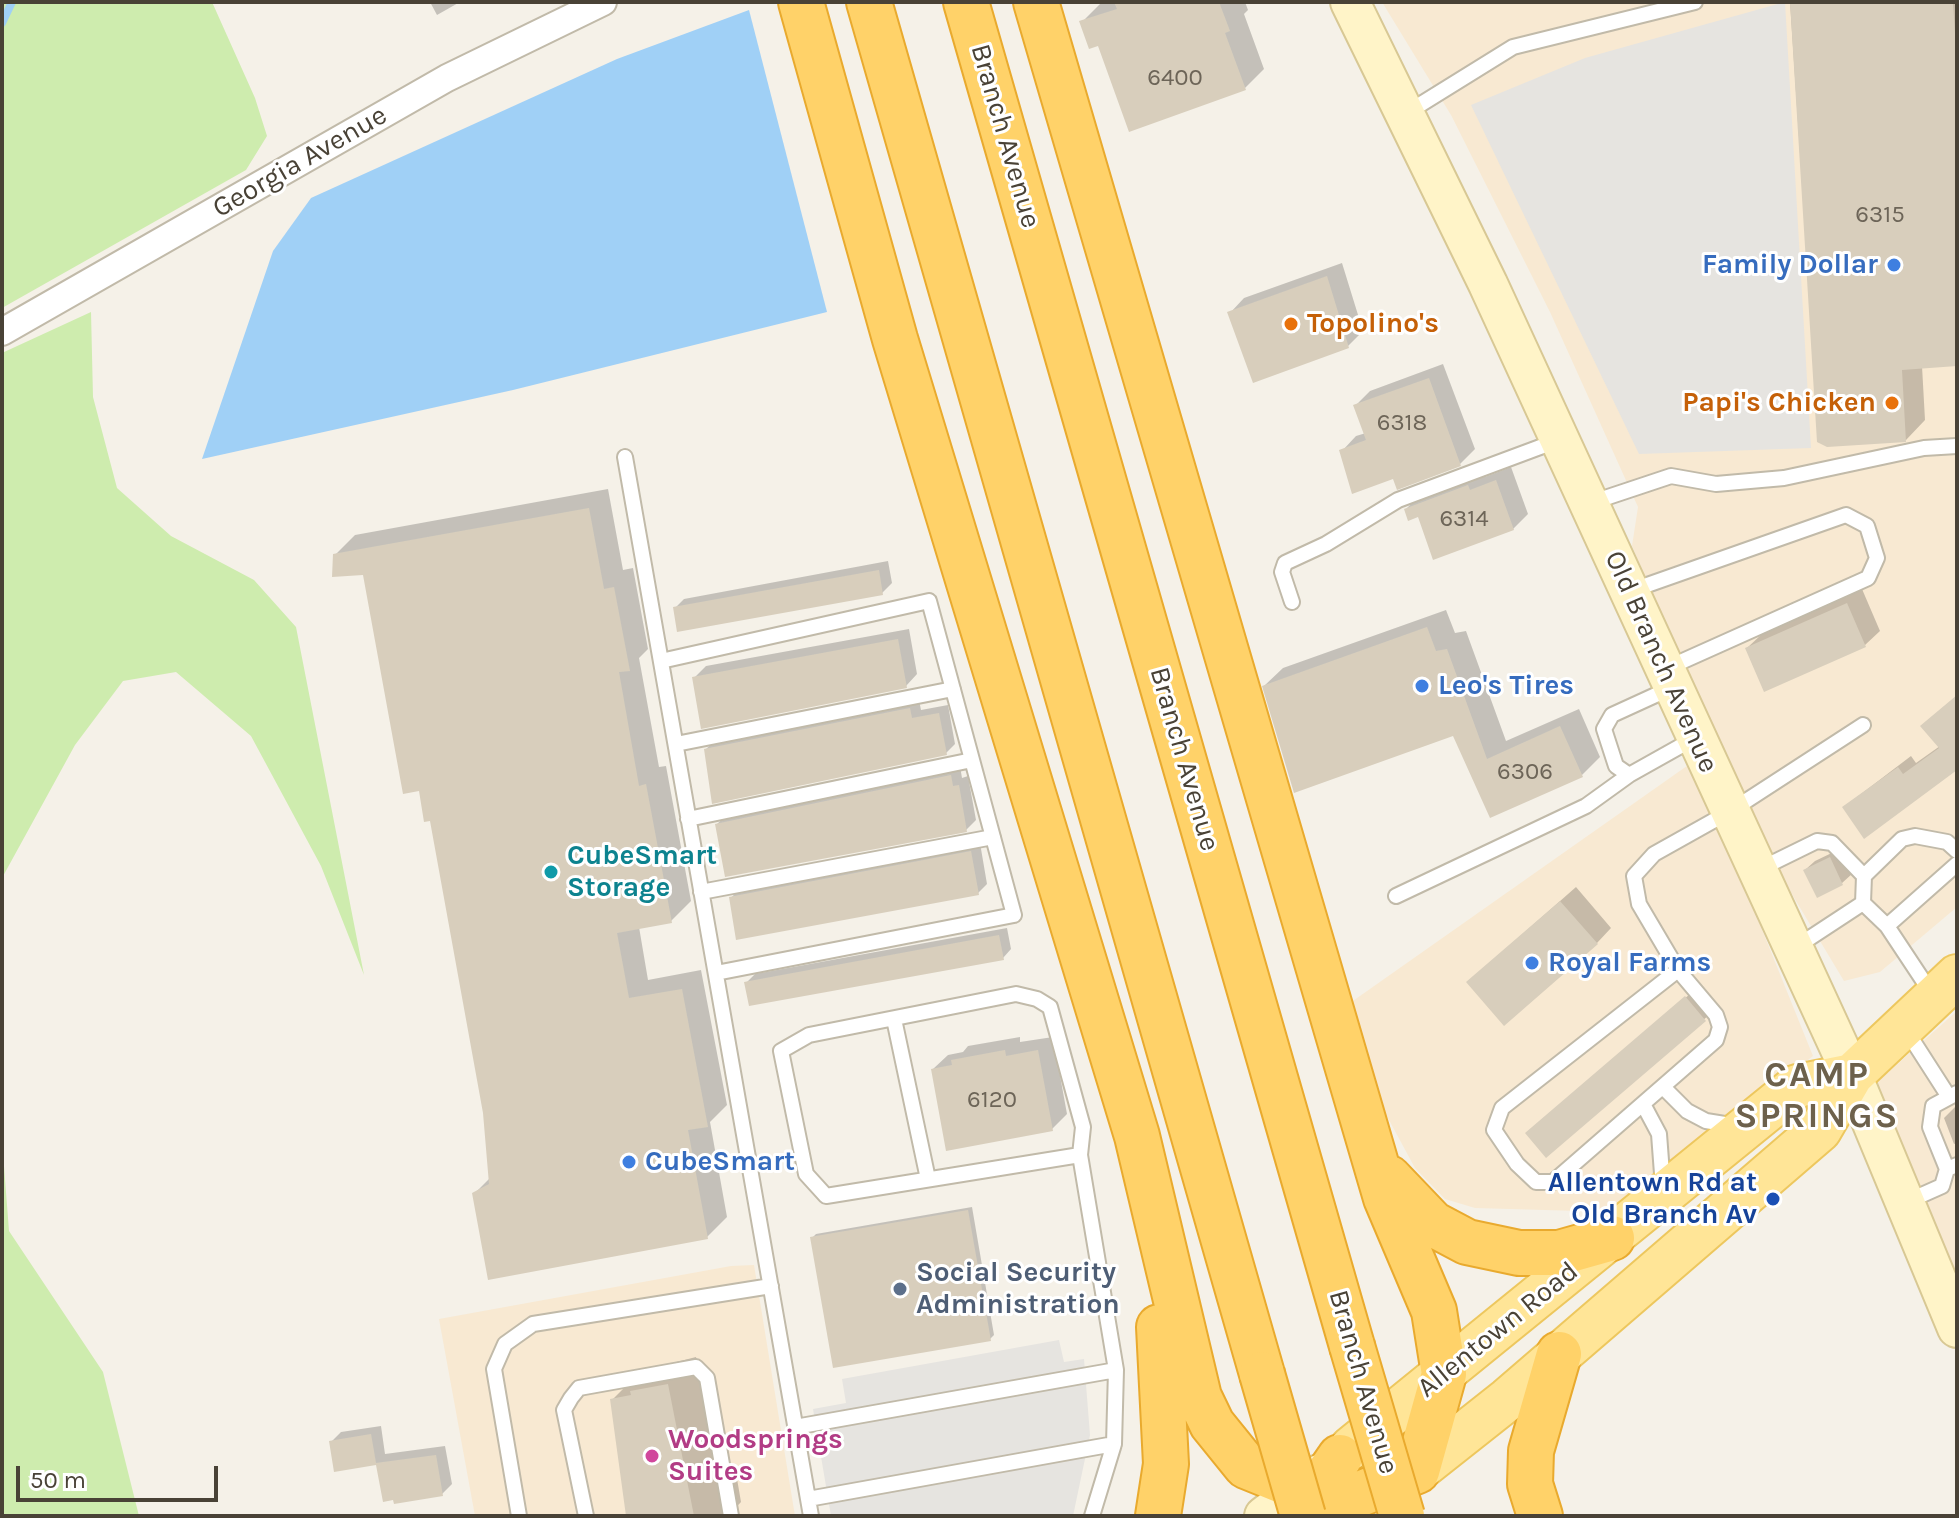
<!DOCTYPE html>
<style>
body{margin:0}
#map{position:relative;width:1959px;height:1518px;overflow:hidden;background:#f5f1e8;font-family:Karla,sans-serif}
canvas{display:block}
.frame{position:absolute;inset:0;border:4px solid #494236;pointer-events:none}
.scale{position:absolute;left:16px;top:1466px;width:202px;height:36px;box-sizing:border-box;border:4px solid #494236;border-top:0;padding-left:10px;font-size:24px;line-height:28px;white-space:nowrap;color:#494236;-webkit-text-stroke:6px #fff;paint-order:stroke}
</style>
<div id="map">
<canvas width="1959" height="1518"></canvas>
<div class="frame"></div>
<div class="scale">50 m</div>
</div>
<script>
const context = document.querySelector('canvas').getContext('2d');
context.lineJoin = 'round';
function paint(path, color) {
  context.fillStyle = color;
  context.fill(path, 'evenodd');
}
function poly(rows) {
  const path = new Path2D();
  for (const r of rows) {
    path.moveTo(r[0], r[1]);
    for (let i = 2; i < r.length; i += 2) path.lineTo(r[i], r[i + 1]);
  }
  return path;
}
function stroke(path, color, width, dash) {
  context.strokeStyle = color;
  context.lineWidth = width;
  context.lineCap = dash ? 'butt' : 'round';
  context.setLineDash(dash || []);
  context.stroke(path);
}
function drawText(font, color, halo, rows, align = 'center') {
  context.font = font + ' Karla,sans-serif';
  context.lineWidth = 6;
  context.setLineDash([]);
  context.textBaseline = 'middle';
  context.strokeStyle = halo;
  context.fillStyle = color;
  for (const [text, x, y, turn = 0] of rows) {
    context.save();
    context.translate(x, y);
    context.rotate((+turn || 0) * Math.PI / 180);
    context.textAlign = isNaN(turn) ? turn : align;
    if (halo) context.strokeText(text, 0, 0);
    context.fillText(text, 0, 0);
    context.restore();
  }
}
paint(poly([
 [1382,2,1957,2,1957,907,1880,972,1844,981,1775,866,1714,744,1632,546,1638,507,1550,312,1451,115],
 [1694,761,1813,1056,1614,1212,1475,1208,1445,1199,1415,1168,1383,1109,1350,1003],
 [1957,1011,1957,1280,1874,1085],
 [754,1265,795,1516,475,1516,439,1319,731,1266]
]), '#f8e9d2');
paint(poly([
 [2,2,212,2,255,98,267,136,246,170,2,308],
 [91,312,93,397,117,488,171,536,254,580,296,627,364,975,321,866,251,736,176,672,123,681,75,745,2,878,2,353],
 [2,1140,9,1231,103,1372,139,1516,2,1516]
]), '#ceecae');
paint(poly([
 [1785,2,1811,448,1639,454,1471,105,1585,58],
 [1059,1340,1064,1362,1084,1359,1090,1435,1073,1516,831,1516,813,1409,846,1403,842,1379]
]), '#e6e4e0');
paint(poly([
 [749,10,827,312,513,390,202,459,273,251,311,198,617,59]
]), '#a0d0f6');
paint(poly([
 [430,2,460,2,437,15],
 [1102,2,1245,2,1248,10,1244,14,1264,69,1245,88,1099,44,1082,22],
 [1790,2,1957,2,1957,364,1922,366,1925,420,1906,440,1819,441],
 [1342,263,1363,331,1348,346,1230,313,1244,298],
 [1443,364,1475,449,1460,464,1394,476,1342,451,1356,436,1366,433,1356,405,1370,391],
 [1511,467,1528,514,1513,529,1406,509,1421,494,1483,471,1485,477],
 [608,489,623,570,633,568,648,649,639,658,659,767,666,766,691,901,671,921,639,927,648,980,701,970,727,1105,710,1122,727,1217,707,1237,474,1194,491,1177,485,1112,431,818,365,573,335,555,355,535],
 [888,561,892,583,882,593,675,608,684,599],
 [1862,589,1880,631,1865,645,1747,648,1762,634],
 [1446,610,1455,633,1466,631,1506,741,1579,709,1600,757,1582,775,1491,815,1454,734,1264,686,1283,668],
 [909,629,917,674,906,686,694,678,706,666],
 [1957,695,1957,767,1844,807,1911,756,1916,763,1940,746],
 [919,700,921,710,948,705,955,744,946,753,706,749,716,740],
 [960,766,962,778,968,776,976,820,966,830,717,824,727,815],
 [980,843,987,884,978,893,731,898,740,888],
 [1840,849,1852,874,1842,883,1817,895,1805,870,1815,861],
 [1576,887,1611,928,1597,943,1484,968],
 [1007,928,1011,949,1003,958,746,983,755,974],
 [1690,994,1709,1015,1546,1155,1532,1129],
 [1020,1037,1020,1042,1053,1037,1067,1114,1052,1129,933,1069,948,1055,963,1052,968,1046],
 [1957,1105,1957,1143,1954,1144,1944,1118],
 [972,1207,994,1335,990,1339,812,1238,816,1234],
 [696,1357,719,1468,735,1467,741,1502,728,1516,628,1516,612,1400,641,1371],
 [381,1426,385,1454,445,1446,452,1484,442,1494,378,1463,336,1470,331,1442,341,1432]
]), '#0003');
stroke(poly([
 [2,23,12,2]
]), '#a0d0f6', 8);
paint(poly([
 [1114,2,1219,2,1230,31,1225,33,1246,90,1129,132,1098,46,1089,49,1079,21,1117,9],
 [1790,2,1953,2,1957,64,1957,366,1902,370,1906,442,1827,447,1817,442],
 [1327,276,1349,348,1253,383,1227,312],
 [1429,378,1461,466,1397,490,1393,479,1352,494,1339,450,1366,440,1353,405],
 [1496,480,1514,530,1433,560,1418,517,1408,521,1404,509,1468,485,1470,490],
 [589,508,604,589,614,587,630,671,619,672,639,786,646,784,672,923,617,933,629,998,682,989,708,1127,688,1130,708,1239,488,1280,472,1193,489,1184,483,1113,430,821,424,822,419,791,403,794,363,575,332,577,333,554],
 [879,570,883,595,677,632,673,607],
 [1847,603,1866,647,1764,692,1745,648],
 [1427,627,1436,651,1447,649,1487,759,1560,726,1583,777,1490,818,1453,736,1294,793,1262,686],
 [898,639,907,688,701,729,692,677],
 [1957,695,1957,770,1864,839,1842,807,1898,767,1903,774,1939,748,1920,726],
 [910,708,912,718,939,713,947,755,712,804,704,749],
 [951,775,953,786,959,785,967,832,725,877,715,824],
 [971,851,979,895,736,940,729,897],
 [1830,857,1843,885,1817,898,1803,870],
 [1560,901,1598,944,1504,1026,1466,982],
 [999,935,1004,960,749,1006,744,982],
 [1685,996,1706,1021,1546,1158,1525,1133],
 [1005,1050,1006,1056,1038,1050,1053,1131,946,1151,931,1069,952,1065,951,1060],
 [968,1210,991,1341,833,1368,810,1237],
 [668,1384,694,1516,626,1516,610,1399,631,1395,630,1391],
 [371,1434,376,1463,436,1455,443,1496,394,1504,393,1500,383,1502,376,1465,334,1472,329,1441]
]), '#d8cebc');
const service = poly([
 [1405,114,1513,47,1695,2],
 [625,457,811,1516],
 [1590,503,1671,476,1716,484,1784,478,1924,448,1957,446],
 [1630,591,1846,515,1867,526,1877,558,1868,578,1665,669],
 [1292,602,1282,572,1285,563,1326,544,1398,500,1559,440],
 [661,661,929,601,1014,915,716,973],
 [1671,688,1612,715,1604,729,1616,766,1629,775,1695,738],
 [676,744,953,689],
 [688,819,972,760],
 [1760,869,1817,841,1832,843,1864,876,1863,903],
 [1864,876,1902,839,1915,836,1947,842,1957,851],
 [701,892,993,837],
 [1396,896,1586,806,1629,775],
 [1887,926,1957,864],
 [1796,947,1863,903,1887,926,1932,994],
 [1678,970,1716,1015,1720,1027,1716,1040,1553,1182,1536,1182,1517,1164,1494,1130,1502,1108,1678,970,1639,904,1634,876,1654,854,1729,812,1863,725],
 [894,1019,928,1179],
 [1906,1030,1949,1097],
 [1663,1087,1687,1111,1706,1121,1737,1126],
 [1643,1104,1659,1134,1663,1187],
 [1080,1155,1083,1127,1050,1007,1037,999,1016,994,809,1035,781,1051,806,1174,826,1196,1080,1155,1116,1370,1114,1444,1092,1516],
 [1947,1169,1930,1127,1933,1106,1957,1093],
 [1906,1202,1942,1186,1947,1169,1957,1165],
 [795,1427,1116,1370],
 [808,1499,1114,1444],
 [519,1516,494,1369,505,1344,533,1324,771,1286],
 [586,1516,564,1410,571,1398,579,1388,696,1367,707,1378,731,1516]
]);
const minor = poly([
 [2,332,447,78,603,2]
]);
const secondary = poly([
 [1350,2,1488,284,1852,1075,1957,1328],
 [1264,1516,1319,1474]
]);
const primary = poly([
 [1351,1448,1797,1086,1852,1075],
 [1417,1471,1508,1399,1820,1130,1852,1075,1957,976]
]);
const motorway = poly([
 [801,2,895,339,1137,1136,1199,1397,1212,1424,1246,1466,1315,1494,1355,1496,1417,1471,1444,1374,1434,1311,1386,1198,1036,2],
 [869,2,1262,1374],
 [966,2,1352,1346],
 [1389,1178,1433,1224,1467,1242,1519,1253,1559,1253,1612,1238],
 [1300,1515,1340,1457],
 [1158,1516,1166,1464,1159,1327],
 [1540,1516,1530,1484,1531,1451,1559,1354]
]);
stroke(service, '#c1baa9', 18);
stroke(minor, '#c1baa9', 30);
stroke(secondary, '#d8c894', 42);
stroke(primary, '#edc75e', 46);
stroke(motorway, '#e9aa2e', 48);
stroke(service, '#fff', 14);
stroke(minor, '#fff', 26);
stroke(secondary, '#fff4c8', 38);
stroke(primary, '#ffe597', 42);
stroke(motorway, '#ffd269', 44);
const motorwayBridge = poly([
 [1352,1346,1402,1516],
 [1262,1374,1303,1516]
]);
stroke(motorwayBridge, '#e9aa2e', 48, []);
stroke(motorwayBridge, '#ffd269', 44);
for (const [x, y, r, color] of [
 [1894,265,8,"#3f7fe0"],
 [1291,324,8,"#e8710a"],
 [1892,403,8,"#e8710a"],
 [1422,686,8,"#3f7fe0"],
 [551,872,8,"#0f9aa8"],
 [1532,963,8,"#3f7fe0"],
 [629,1162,8,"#3f7fe0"],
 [1773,1199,8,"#1a4fb4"],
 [900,1289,8,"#5c6f8a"],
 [652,1456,8,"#d1479c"]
]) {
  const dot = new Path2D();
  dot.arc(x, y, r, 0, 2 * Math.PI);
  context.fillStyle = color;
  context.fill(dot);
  stroke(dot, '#fff', 3);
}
drawText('24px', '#6d6558', null, [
 ["6400",1175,78],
 ["6315",1880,215],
 ["6318",1402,423],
 ["6314",1464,519],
 ["6306",1525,772],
 ["6120",992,1100]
]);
drawText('28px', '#494236', '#fff', [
 ["Branch Avenue",1005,136,74],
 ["Georgia Avenue",300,162,-30],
 ["Old Branch Avenue",1661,662,66],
 ["Branch Avenue",1184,759,74],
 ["Allentown Road",1498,1330,-39],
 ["Branch Avenue",1363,1382,74]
]);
drawText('bold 28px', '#366cbe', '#fff', [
 ["Family Dollar",1878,265,"right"],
 ["Leo's Tires",1438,686],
 ["Royal Farms",1548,963],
 ["CubeSmart",645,1162]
], 'left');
drawText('bold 28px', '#c56008', '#fff', [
 ["Topolino's",1307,324],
 ["Papi's Chicken",1876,403,"right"]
], 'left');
drawText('bold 28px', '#0d838f', '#fff', [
 ["CubeSmart",567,856],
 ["Storage",567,888]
], 'left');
drawText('bold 28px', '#164399', '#fff', [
 ["Allentown Rd at",1757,1183],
 ["Old Branch Av",1757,1215]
], 'right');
drawText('bold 28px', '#4e5e75', '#fff', [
 ["Social Security",916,1273],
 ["Administration",916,1305]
], 'left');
drawText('bold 28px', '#b23c85', '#fff', [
 ["Woodsprings",668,1440],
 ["Suites",668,1472]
], 'left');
context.letterSpacing = '2px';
drawText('bold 36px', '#6d614c', '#fff', [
 ["CAMP",1817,1076],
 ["SPRINGS",1817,1117]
]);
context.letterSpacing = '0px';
</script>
